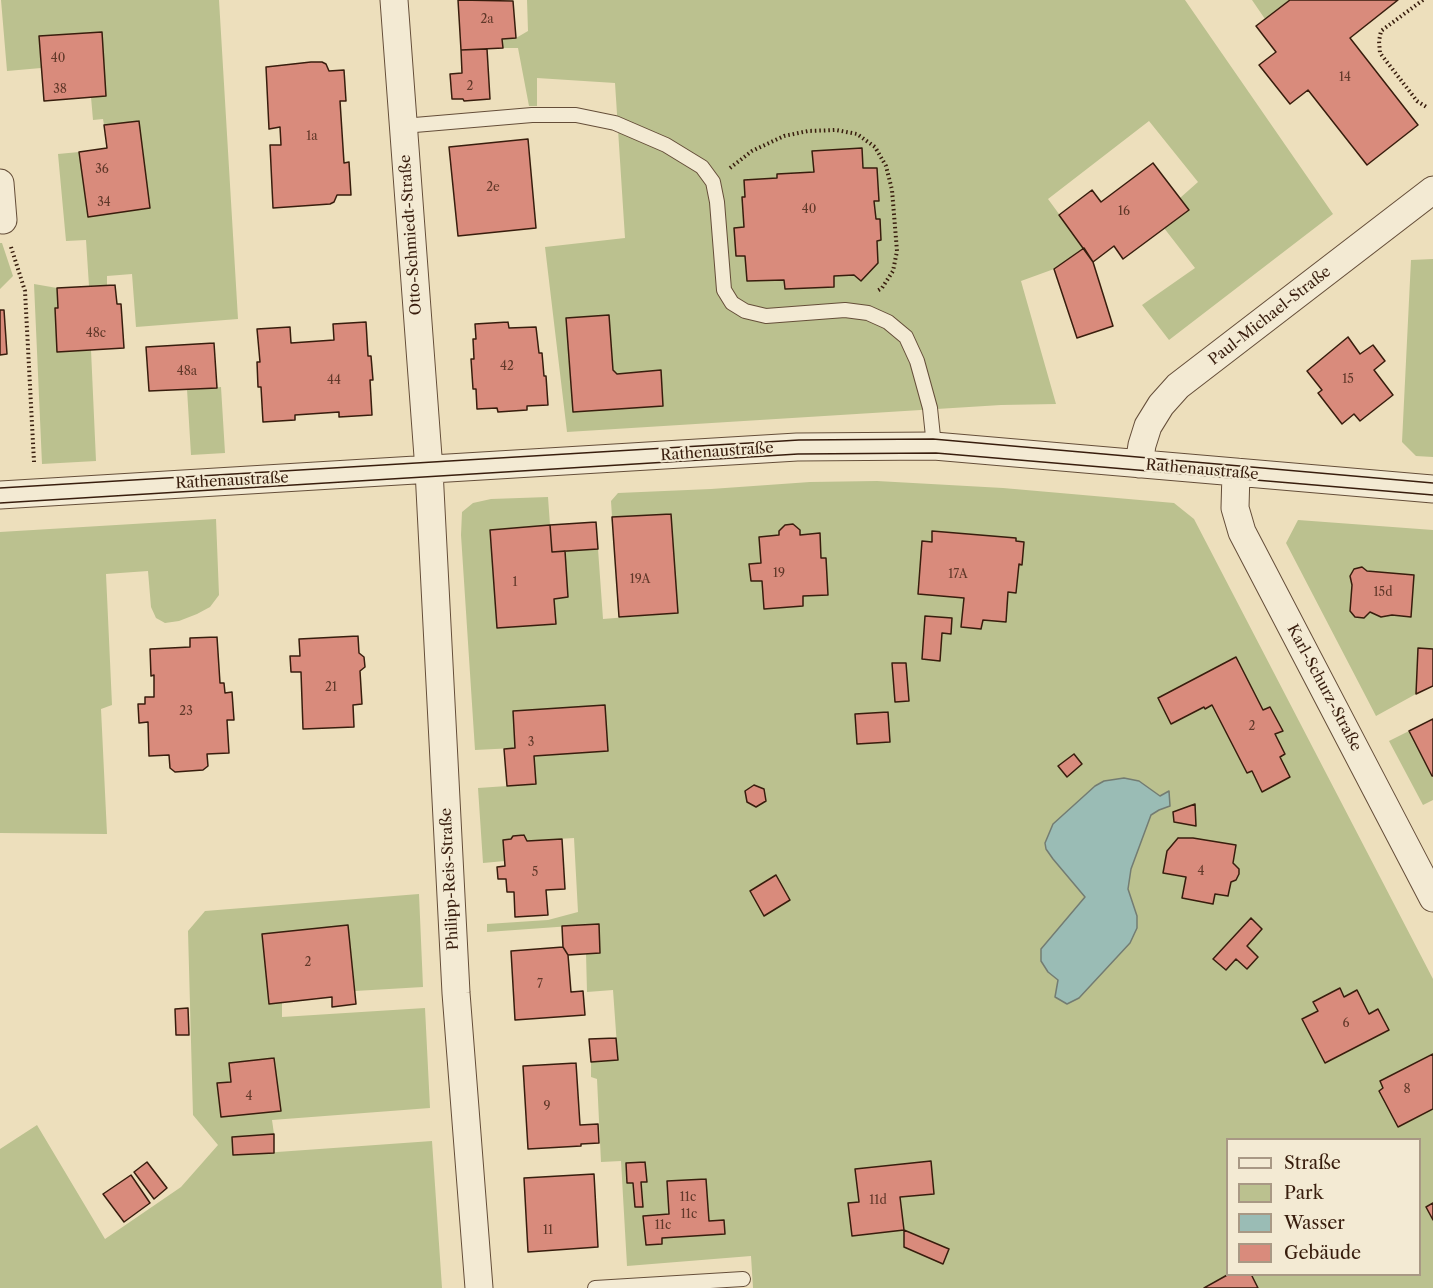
<!DOCTYPE html>
<meta charset="utf-8">
<style>
body{margin:0}
#map{position:relative;width:1433px;height:1288px;overflow:hidden;background:#eddfbc;font-family:"Libre Caslon Text",serif}
canvas{display:block}
.legend{position:absolute;left:1226px;top:1138px;width:195px;height:138px;box-sizing:border-box;background:#f3ead3;border:2px solid #a89884;margin:0;padding:8px 10px;list-style:none;font-size:18px;color:#381d0d}
.legend li{display:flex;align-items:center;gap:12px;height:30px}
.legend b{width:30px;border:2px solid #a89884}
</style>
<div id="map">
<canvas width="1433" height="1288"></canvas>
<ul class="legend">
<li><b style="height:8px;background:#f3ead3"></b>Straße</li>
<li><b style="height:16px;background:#bbc18f"></b>Park</li>
<li><b style="height:16px;background:#9abcb5"></b>Wasser</li>
<li><b style="height:16px;background:#d98b7c"></b>Gebäude</li>
</ul>
</div>
<script>
const context = document.querySelector('canvas').getContext('2d');
context.lineJoin = 'round';
function paint(path, color) {
  context.fillStyle = color;
  context.fill(path, 'evenodd');
}
function poly(rows) {
  const path = new Path2D();
  for (const r of rows) {
    path.moveTo(r[0], r[1]);
    for (let i = 2; i < r.length; i += 2) path.lineTo(r[i], r[i + 1]);
  }
  return path;
}
function stroke(path, color, width, dash) {
  context.strokeStyle = color;
  context.lineWidth = width;
  context.lineCap = dash ? 'butt' : 'round';
  context.setLineDash(dash || []);
  context.stroke(path);
}
function drawText(font, color, halo, rows, align = 'center') {
  context.font = font + ' "Libre Caslon Text",serif';
  context.lineWidth = 4.5;
  context.setLineDash([]);
  context.textBaseline = 'middle';
  context.strokeStyle = halo;
  context.fillStyle = color;
  for (const [text, x, y, turn = 0] of rows) {
    context.save();
    context.translate(x, y);
    context.rotate((+turn || 0) * Math.PI / 180);
    context.textAlign = isNaN(turn) ? turn : align;
    if (halo) context.strokeText(text, 0, 0);
    context.fillText(text, 0, 0);
    context.restore();
  }
}
paint(poly([
 [1,0,219,0,238,319,136,327,132,274,107,276,107,285,89,286,86,240,66,241,58,154,79,152,88,217,150,208,139,121,104,125,103,119,93,120,91,97,106,96,101,32,40,36,41,68,7,71],
 [527,0,1185,0,1333,214,1169,340,1142,305,1195,268,1164,228,1180,198,1198,182,1149,121,1048,199,1084,248,1054,269,1021,281,1056,404,1001,405,567,432,545,247,625,238,615,83,537,78,537,106,529,106,518,48,503,48,502,39,516,38,528,31],
 [861,148,863,168,877,168,879,200,874,201,876,219,881,240,877,241,878,263,861,281,854,275,834,276,834,287,785,289,784,280,748,281,745,256,736,256,734,228,744,227,742,198,745,197,745,180,777,178,778,174,814,172,813,151],
 [609,315,613,370,617,374,660,371,663,405,573,412,566,318],
 [1252,0,1290,0,1265,19],
 [0,243,2,243,13,276,0,289],
 [1433,259,1433,457,1416,456,1402,442,1411,260],
 [34,284,57,288,58,308,55,308,57,352,91,350,96,461,42,464],
 [221,387,225,453,191,455,187,389],
 [877,481,1003,488,1174,503,1194,519,1433,979,1433,1054,1380,1081,1383,1088,1379,1091,1398,1127,1433,1109,1433,1288,1258,1288,1251,1275,1420,1274,1420,1140,1228,1140,1228,1274,1229,1275,1204,1288,753,1288,751,1256,627,1266,621,1161,601,1162,597,1079,591,1077,591,1062,618,1060,613,990,587,992,586,953,600,953,599,924,487,932,487,924,548,920,578,912,574,838,527,841,524,835,513,836,511,839,503,840,505,861,483,863,478,788,536,784,534,756,608,751,605,705,513,711,515,748,475,750,461,535,462,512,473,503,491,499,548,497,550,525,490,530,497,628,556,624,554,599,568,597,565,551,598,549,603,619,677,613,671,514,612,517,611,501,618,493,711,489,810,482],
 [793,524,800,530,800,535,820,534,821,558,826,558,828,594,803,596,803,606,764,609,762,581,751,581,749,564,761,563,759,537,779,535,779,531,785,525],
 [1340,988,1344,997,1357,990,1369,1014,1378,1010,1326,1063,1318,1011,1313,1003],
 [216,519,219,595,210,607,197,614,179,621,165,623,156,618,151,607,148,571,106,574,112,705,101,709,107,834,0,833,0,532],
 [1298,520,1433,530,1433,649,1418,648,1416,694,1376,716,1286,543],
 [1409,731,1433,776,1433,800,1423,805,1389,741],
 [419,894,423,987,355,991,348,926,262,934,269,1003,282,1002,282,1017,425,1008,430,1108,272,1120,274,1134,232,1137,233,1154,235,1155,432,1141,442,1288,0,1288,0,1149,37,1125,105,1239,181,1187,218,1145,193,1115,188,931,205,911]
]), '#bbc18f');
const water = poly([
 [1124,778,1139,781,1160,796,1169,791,1170,806,1159,810,1151,815,1131,869,1128,889,1137,916,1137,928,1130,943,1079,998,1067,1004,1055,997,1058,980,1048,972,1041,961,1041,949,1085,897,1053,859,1046,849,1045,843,1053,824,1095,786,1104,781,1124,778]
]);
paint(water, '#9abcb5');
stroke(water, '#737c72', 1.5);
const building = poly([
 [458,0,513,1,516,38,502,39,503,48,461,50,458,0],
 [1290,0,1398,0,1350,38,1418,125,1367,165,1308,90,1290,104,1259,65,1276,52,1256,26,1290,0],
 [102,32,106,96,44,101,39,36,102,32],
 [487,49,490,99,464,101,463,99,452,99,450,74,462,73,461,50,487,49],
 [311,62,322,62,326,64,329,71,344,70,346,101,340,101,344,163,349,162,351,195,337,195,334,202,330,204,273,208,270,145,281,145,280,127,269,129,266,67,311,62],
 [139,121,150,208,88,217,79,152,107,148,104,125,139,121],
 [528,139,536,228,458,236,449,147,528,139],
 [862,148,863,168,877,168,879,201,874,201,876,219,880,219,881,240,877,241,878,263,861,281,854,275,834,276,834,287,785,289,784,280,747,281,745,256,736,256,734,228,744,227,742,197,745,197,744,180,777,178,777,174,814,172,812,151,862,148],
 [1153,163,1189,210,1123,259,1114,246,1093,262,1059,215,1092,190,1101,202,1153,163],
 [1084,248,1093,262,1113,326,1077,338,1054,269,1084,248],
 [115,285,117,304,121,304,124,348,57,352,55,308,58,308,57,288,115,285],
 [0,310,4,310,7,354,0,355,0,310],
 [609,315,613,370,617,374,661,370,663,406,573,412,566,318,609,315],
 [366,322,368,356,371,356,373,380,370,380,372,415,339,417,339,412,295,415,295,420,263,422,261,387,258,387,257,362,260,362,257,329,290,327,291,343,334,340,333,324,366,322],
 [508,322,509,328,536,327,539,353,542,353,544,376,546,376,548,405,527,406,527,410,498,412,497,408,477,409,476,389,473,389,471,359,474,359,473,339,476,339,475,324,508,322],
 [1348,337,1360,354,1373,345,1385,361,1374,370,1393,395,1360,421,1354,414,1342,424,1318,393,1322,390,1307,371,1348,337],
 [214,343,217,388,149,391,146,347,214,343],
 [671,514,678,613,619,617,612,517,671,514],
 [596,522,598,549,552,552,550,525,596,522],
 [793,524,800,530,800,535,820,533,821,558,826,558,828,595,803,596,803,606,764,609,762,581,751,581,749,564,761,563,759,537,779,535,779,531,785,525,793,524],
 [550,525,552,552,565,551,568,597,554,599,556,624,497,628,490,530,550,525],
 [932,531,1016,538,1016,541,1024,542,1022,565,1019,564,1016,593,1008,592,1006,622,983,620,981,629,961,627,964,598,918,594,922,541,932,542,932,531],
 [1362,567,1367,571,1414,575,1411,617,1392,615,1381,617,1370,612,1364,618,1355,617,1350,611,1352,585,1350,576,1354,569,1362,567],
 [925,616,952,618,951,634,942,633,940,661,922,659,925,616],
 [358,636,359,653,364,657,365,667,360,671,362,704,353,705,354,727,303,729,301,672,291,672,290,656,300,656,299,639,358,636],
 [217,637,220,683,224,683,225,693,232,692,234,720,227,720,229,753,207,754,208,766,203,770,175,772,170,768,169,755,149,756,148,722,139,723,138,704,145,704,145,697,154,697,154,675,151,676,150,649,190,647,190,638,217,637],
 [1418,648,1433,649,1433,686,1416,694,1418,648],
 [1236,657,1263,710,1270,707,1283,731,1275,734,1285,754,1280,757,1290,777,1262,792,1252,771,1247,773,1212,705,1205,709,1204,707,1171,724,1158,698,1236,657],
 [892,663,906,663,909,701,895,702,892,663],
 [605,705,608,751,534,756,536,784,507,786,504,749,515,748,513,711,605,705],
 [888,712,890,742,857,744,855,714,888,712],
 [1433,719,1433,776,1432,776,1409,731,1433,719],
 [1074,754,1082,764,1067,777,1058,766,1074,754],
 [754,785,764,789,766,801,756,807,747,802,745,791,754,785],
 [1195,804,1196,826,1174,822,1173,812,1195,804],
 [524,835,527,841,562,839,565,889,546,890,548,915,515,917,514,892,507,892,506,879,498,879,497,867,505,866,503,840,511,839,513,836,524,835],
 [1178,838,1193,838,1236,845,1233,863,1239,869,1239,874,1236,880,1231,882,1228,896,1215,894,1213,904,1182,898,1186,877,1163,873,1167,851,1178,838],
 [776,875,790,900,764,916,750,891,776,875],
 [1251,918,1262,929,1247,946,1258,957,1247,969,1236,959,1226,970,1213,959,1251,918],
 [599,924,600,953,568,955,563,947,562,926,599,924],
 [348,925,356,1004,332,1007,332,997,269,1004,262,934,348,925],
 [563,947,568,955,571,992,583,991,585,1015,515,1020,511,951,563,947],
 [1340,988,1344,997,1357,990,1369,1014,1378,1009,1389,1030,1325,1063,1302,1019,1318,1011,1313,1002,1340,988],
 [188,1008,189,1035,176,1035,175,1009,188,1008],
 [616,1038,618,1060,591,1062,589,1039,616,1038],
 [1433,1054,1433,1109,1398,1127,1379,1091,1383,1088,1380,1081,1433,1054],
 [274,1058,281,1111,221,1117,217,1083,231,1082,229,1063,274,1058],
 [576,1063,580,1125,598,1124,599,1143,581,1144,581,1146,528,1149,523,1066,576,1063],
 [274,1134,274,1153,233,1155,232,1137,274,1134],
 [931,1161,934,1194,900,1197,904,1230,852,1236,848,1203,859,1202,855,1169,931,1161],
 [147,1162,167,1188,154,1199,134,1172,147,1162],
 [645,1162,647,1182,641,1182,643,1207,635,1207,633,1183,627,1183,626,1163,645,1162],
 [594,1174,598,1247,528,1252,524,1178,594,1174],
 [131,1175,150,1203,124,1222,103,1194,131,1175],
 [706,1179,709,1221,724,1220,725,1234,662,1238,662,1244,646,1245,643,1216,669,1214,667,1181,706,1179],
 [1433,1203,1433,1220,1426,1207,1433,1203],
 [904,1230,949,1249,943,1264,904,1247,904,1230],
 [1229,1274,1251,1274,1258,1288,1204,1288,1229,1274]
]);
paint(building, '#d98b7c');
stroke(building, '#381d0d', 1.5);
const service = poly([
 [403,126,532,115,576,115,615,123,666,145,702,167,713,182,717,202,724,290,732,303,745,311,766,316,845,310,868,313,888,322,906,337,917,361,930,408,934,446],
 [595,1288,743,1279]
]);
const minor = poly([
 [394,0,429,470,456,993,479,1288],
 [0,183,3,220],
 [1139,464,1142,445,1148,426,1161,405,1178,386,1433,190],
 [1236,472,1235,508,1242,532,1433,898],
 [0,495,797,447,934,446,1433,489]
]);
stroke(service, '#654e39', 16);
stroke(minor, '#654e39', 29);
stroke(poly([
 [1423,0,1381,31,1379,41,1380,53,1417,101,1428,108],
 [730,168,752,151,784,136,808,131,836,130,857,134,875,147,886,166,892,190,897,251,893,271,882,288,877,291],
 [11,247,25,291,34,462]
]), '#381d0d', 4, [1.5, 3]);
stroke(service, '#f3ead3', 14);
stroke(minor, '#f3ead3', 27);
stroke(poly([
 [0,488,799,440,933,439,1433,483],
 [0,503,798,454,936,453,1433,495]
]), '#381d0d', 1.5);
drawText('12px', '#603829', null, [
 ["2a",487,20],
 ["40",58,59],
 ["14",1345,78],
 ["2",470,87],
 ["38",60,90],
 ["1a",312,137],
 ["36",102,170],
 ["2e",493,188],
 ["34",104,203],
 ["40",809,210],
 ["16",1124,212],
 ["48c",96,334],
 ["42",507,367],
 ["48a",187,372],
 ["15",1348,380],
 ["44",334,381],
 ["19",779,574],
 ["17A",958,575],
 ["19A",640,580],
 ["1",515,583],
 ["15d",1383,593],
 ["21",331,688],
 ["23",186,712],
 ["2",1252,727],
 ["3",531,743],
 ["4",1201,872],
 ["5",535,873],
 ["2",308,963],
 ["7",540,985],
 ["6",1346,1024],
 ["8",1407,1090],
 ["4",249,1097],
 ["9",547,1107],
 ["11c",688,1198],
 ["11d",878,1201],
 ["11c",689,1215],
 ["11c",663,1226],
 ["11",548,1231]
]);
drawText('15px', '#381d0d', '#f3ead3', [
 ["Otto-Schmiedt-Straße",411,235,-94],
 ["Paul-Michael-Straße",1270,316,-38],
 ["Rathenaustraße",717,452,-4],
 ["Rathenaustraße",1202,470,5],
 ["Rathenaustraße",232,481,-3],
 ["Karl-Schurz-Straße",1324,688,62],
 ["Philipp-Reis-Straße",450,879,-93]
]);
</script>
